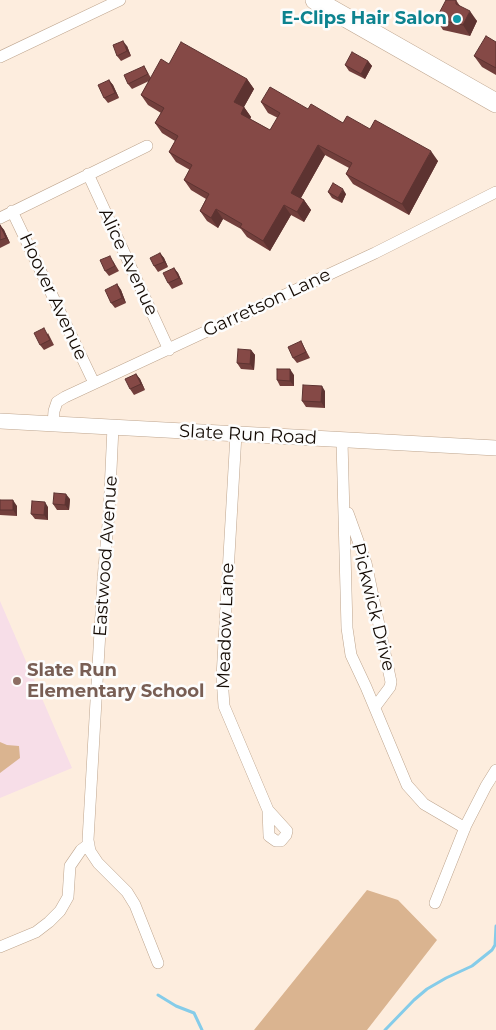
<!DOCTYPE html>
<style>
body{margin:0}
canvas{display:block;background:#fdedde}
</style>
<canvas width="496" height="1030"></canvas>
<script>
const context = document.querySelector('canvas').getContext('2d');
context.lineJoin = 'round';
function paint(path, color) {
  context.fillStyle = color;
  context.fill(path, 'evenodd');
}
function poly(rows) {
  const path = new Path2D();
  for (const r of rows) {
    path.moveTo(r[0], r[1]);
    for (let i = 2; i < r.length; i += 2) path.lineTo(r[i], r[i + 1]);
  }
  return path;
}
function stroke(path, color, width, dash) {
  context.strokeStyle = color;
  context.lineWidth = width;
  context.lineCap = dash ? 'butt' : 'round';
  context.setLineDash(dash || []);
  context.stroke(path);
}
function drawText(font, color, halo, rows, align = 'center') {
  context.font = font + ' Montserrat,sans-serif';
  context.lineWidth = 5;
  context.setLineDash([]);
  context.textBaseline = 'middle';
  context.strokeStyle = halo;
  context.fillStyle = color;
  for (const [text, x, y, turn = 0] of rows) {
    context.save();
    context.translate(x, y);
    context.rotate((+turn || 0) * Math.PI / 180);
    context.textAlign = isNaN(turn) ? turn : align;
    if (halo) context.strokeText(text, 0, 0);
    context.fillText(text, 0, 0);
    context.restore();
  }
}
paint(poly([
 [0,601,72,768,0,798]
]), '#f7dee8');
paint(poly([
 [0,742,7,745,19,746,20,758,0,773],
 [367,890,398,900,437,940,367,1030,254,1030]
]), '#dab490');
stroke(poly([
 [158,995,176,1006,194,1013,202,1030],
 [385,1030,414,1000,427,989,446,978,472,966,492,950,495,945,496,926]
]), '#85cce9', 3);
const minor = poly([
 [0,57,120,0],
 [88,174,169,350],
 [12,211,94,383],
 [0,218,147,146],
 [53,424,54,411,57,402,65,397,375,253,496,192],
 [113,427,109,513,103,579,88,840,90,851,98,863,127,892,135,905,158,963],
 [236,434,222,677,224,706,268,810],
 [342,441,347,628,351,655,366,687,407,785,424,804,465,828],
 [348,513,366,563,391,682,390,687,375,707],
 [268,810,287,831,286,835,281,841,276,841,269,836,268,810],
 [435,903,466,825,486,786,496,770],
 [0,947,36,932,49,922,60,911,68,897,70,866,81,850,89,844]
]);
const tertiary = poly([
 [0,421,496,448]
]);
const primary = poly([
 [315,0,496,103]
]);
stroke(minor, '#bea58e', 12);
stroke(tertiary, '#bea58e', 16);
stroke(primary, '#bea58e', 20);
stroke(minor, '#fff', 11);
stroke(tertiary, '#fff', 15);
stroke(primary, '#fff', 19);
paint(poly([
 [456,0,460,6,477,21,470,36,443,30,436,19],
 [496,42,496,75,482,67,474,56],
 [127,46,131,56,121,61,117,56],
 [368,61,372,66,365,79,349,71,345,65],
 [169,64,247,79,254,89,244,107,251,117,250,119,270,130,278,118,268,113,261,102,308,109,343,123,370,129,438,161,409,215,353,184,346,174,349,168,325,155,301,198,304,200,311,210,304,222,291,215,270,251,247,237,241,229,223,219,218,228,207,221,200,211,206,199,191,190,184,180,190,170,176,162,169,152,175,141,162,133,155,123,161,113,148,105,141,95,149,81,132,89,128,84,144,66,151,78],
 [109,80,113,85,119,98,108,103,104,98],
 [328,192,346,194,342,203,332,198],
 [0,225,4,230,10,243,0,248],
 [160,253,164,258,168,267,158,272,154,266],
 [113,261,119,271,109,276,105,271],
 [174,268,178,273,183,284,172,289,168,283],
 [117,284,121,290,126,303,115,308,111,303],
 [48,333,54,345,44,350,40,345],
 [301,341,304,347,310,358,297,363,293,358],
 [251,350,255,355,254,370,241,369,237,363],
 [136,374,140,379,145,390,134,395,130,389],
 [294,375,294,386,280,386,277,380],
 [325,391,325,408,306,407,302,401],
 [70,499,69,510,57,510,53,504],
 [0,500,17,506,17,516,0,515],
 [48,507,48,520,35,519,31,514]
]), '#723f3c');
paint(poly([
 [470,11,477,21,470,36,463,25],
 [123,41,127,46,131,56,127,51],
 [368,61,372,66,365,79,361,74],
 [247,79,254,89,241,112,234,102],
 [109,80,113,85,119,98,115,93],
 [244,107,251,117,248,124,241,114],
 [318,145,325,155,298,203,291,193],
 [431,151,438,161,409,215,402,204],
 [343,189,346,194,342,203,338,198],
 [304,200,311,210,304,222,297,212],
 [284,205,291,215,270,251,263,241],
 [216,209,223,219,218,228,211,218],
 [0,225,4,230,10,243,6,238],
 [160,253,164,258,168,267,164,262],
 [174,268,178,273,183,284,179,278],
 [117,284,121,290,126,303,122,298],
 [251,350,255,355,254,370,250,364],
 [290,369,294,375,294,386,290,381],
 [136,374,140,379,145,390,141,384],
 [322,386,325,391,325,408,321,402],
 [66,494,70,499,69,510,65,505],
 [13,500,17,506,17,516,13,510],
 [45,502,48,507,48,520,44,515]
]), '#5d3331');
const building = poly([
 [446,0,456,0,456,4,470,11,463,25,436,19,446,0],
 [486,36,496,42,496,68,474,56,486,36],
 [123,41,127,51,117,56,113,45,123,41],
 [181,42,247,79,234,102,244,107,241,114,270,130,280,113,261,102,270,87,308,109,311,104,343,123,347,116,370,129,375,120,431,151,402,204,346,174,352,163,318,145,291,193,304,200,297,212,284,205,263,241,240,227,242,224,216,209,211,218,200,211,209,194,184,180,192,165,169,152,178,136,155,123,164,108,141,95,161,59,169,64,181,42],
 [352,52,368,61,361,74,345,65,352,52],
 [144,66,148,74,128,84,124,75,144,66],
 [109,80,115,93,104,98,98,85,109,80],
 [333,183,343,189,338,198,328,192,333,183],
 [0,225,6,238,0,240,0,225],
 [160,253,164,262,154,266,150,258,160,253],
 [110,256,115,266,105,271,100,260,110,256],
 [174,268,179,278,168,283,163,273,174,268],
 [117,284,122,298,111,303,105,290,117,284],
 [44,328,50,340,40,345,34,333,44,328],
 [301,341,306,352,293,358,288,347,301,341],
 [238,349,251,350,250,364,237,363,238,349],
 [277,369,290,369,290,381,277,380,277,369],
 [136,374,141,384,130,389,125,379,136,374],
 [303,385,322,386,321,402,302,401,303,385],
 [54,493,66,494,65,505,53,504,54,493],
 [0,500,13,500,13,510,0,510,0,500],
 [32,501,45,502,44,515,31,514,32,501]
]);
paint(building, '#854946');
stroke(building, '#5d3331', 1);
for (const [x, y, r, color] of [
 [457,19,5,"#0f9aa8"],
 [17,681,5,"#8d6e63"]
]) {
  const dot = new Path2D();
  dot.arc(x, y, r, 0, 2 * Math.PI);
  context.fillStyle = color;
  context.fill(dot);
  stroke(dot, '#fdfdfd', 2);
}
drawText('bold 18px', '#0d838f', '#fdfdfd', [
 ["E-Clips Hair Salon",447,19]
], 'right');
drawText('18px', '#140b04', '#fdfdfd', [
 ["Alice Avenue",128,262,65],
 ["Hoover Avenue",53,297,65],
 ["Garretson Lane",267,303,-25],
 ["Slate Run Road",248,435,3],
 ["Eastwood Avenue",106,556,-86],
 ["Pickwick Drive",373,607,76],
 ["Meadow Lane",226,626,-88]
]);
drawText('bold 18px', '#785e54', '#fdfdfd', [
 ["Slate Run",27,671],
 ["Elementary School",27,692]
], 'left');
</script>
